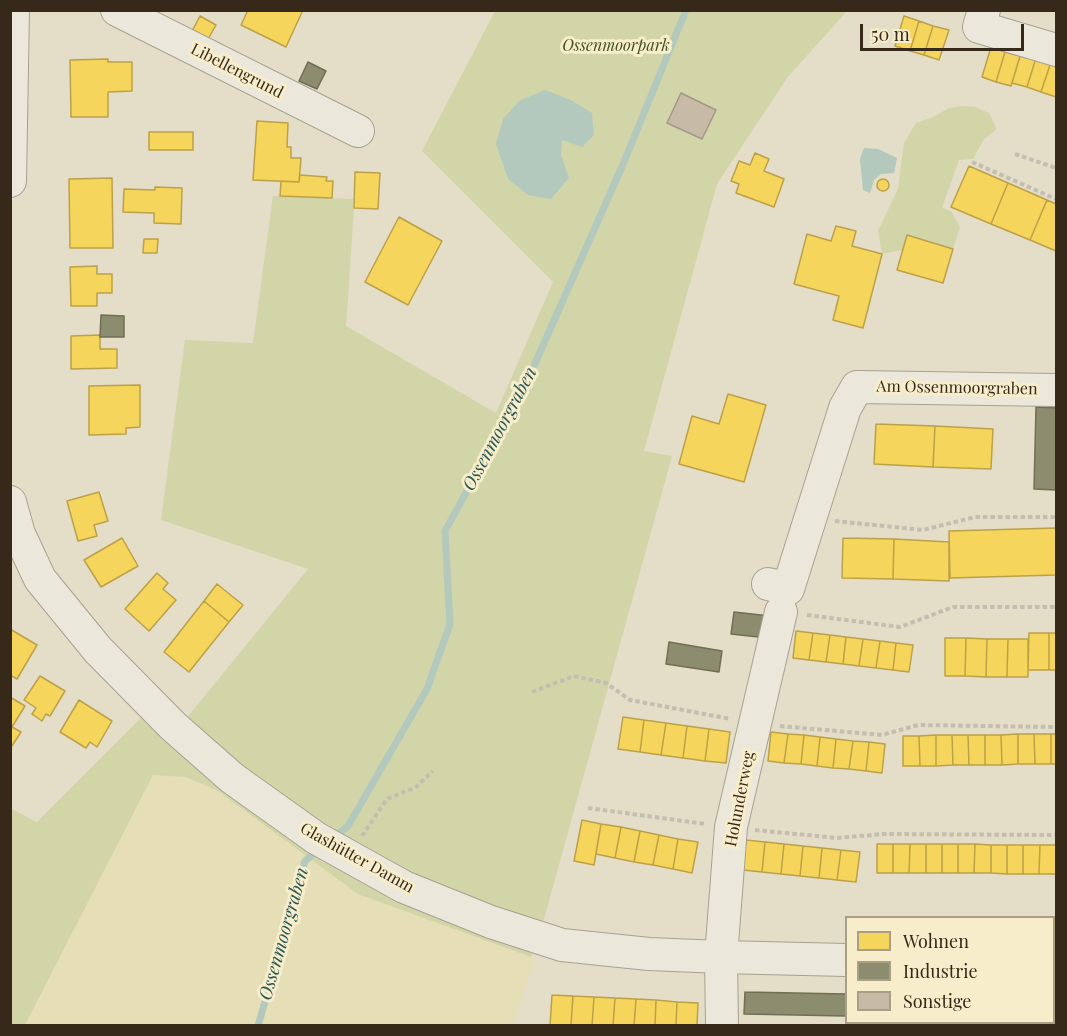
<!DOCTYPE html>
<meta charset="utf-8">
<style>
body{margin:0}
#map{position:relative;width:1067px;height:1036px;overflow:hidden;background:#e4ddc7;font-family:"Playfair Display",serif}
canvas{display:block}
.frame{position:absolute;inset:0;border:12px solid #36291a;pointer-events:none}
.legend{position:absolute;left:845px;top:916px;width:210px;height:108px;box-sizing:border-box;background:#f7edcb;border:2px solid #aa9f84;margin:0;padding:8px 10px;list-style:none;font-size:18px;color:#36291a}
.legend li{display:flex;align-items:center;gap:12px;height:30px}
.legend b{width:30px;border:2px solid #aa9f84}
.scale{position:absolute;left:860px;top:24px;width:164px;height:27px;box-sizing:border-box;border:3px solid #36291a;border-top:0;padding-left:8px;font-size:18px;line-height:21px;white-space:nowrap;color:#36291a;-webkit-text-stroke:4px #f7edcb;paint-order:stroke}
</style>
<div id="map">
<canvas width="1067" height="1036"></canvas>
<div class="frame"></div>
<ul class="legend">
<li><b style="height:16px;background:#f6d55c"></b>Wohnen</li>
<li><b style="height:16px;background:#8c8c6e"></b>Industrie</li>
<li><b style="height:16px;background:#c7bba8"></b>Sonstige</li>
</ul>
<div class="scale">50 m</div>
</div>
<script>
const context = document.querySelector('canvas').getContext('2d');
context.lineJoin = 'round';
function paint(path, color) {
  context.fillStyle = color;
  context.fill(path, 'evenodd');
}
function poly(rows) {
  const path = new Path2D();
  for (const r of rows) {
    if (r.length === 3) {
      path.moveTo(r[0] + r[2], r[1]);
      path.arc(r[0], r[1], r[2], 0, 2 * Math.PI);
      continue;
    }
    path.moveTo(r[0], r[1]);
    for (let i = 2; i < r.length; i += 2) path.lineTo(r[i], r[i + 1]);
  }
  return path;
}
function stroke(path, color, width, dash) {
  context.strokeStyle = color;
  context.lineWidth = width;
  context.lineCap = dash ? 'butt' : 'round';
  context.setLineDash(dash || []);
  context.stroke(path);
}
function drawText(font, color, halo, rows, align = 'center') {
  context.font = font + ' "Playfair Display",serif';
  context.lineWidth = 6;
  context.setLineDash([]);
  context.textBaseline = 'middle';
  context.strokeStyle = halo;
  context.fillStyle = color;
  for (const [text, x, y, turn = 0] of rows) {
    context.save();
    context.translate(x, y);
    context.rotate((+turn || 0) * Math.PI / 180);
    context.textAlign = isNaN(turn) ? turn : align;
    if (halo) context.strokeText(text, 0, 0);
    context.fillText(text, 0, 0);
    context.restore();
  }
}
paint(poly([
 [152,775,186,777,218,791,359,894,535,959,513,1025,25,1026]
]), '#e5deb6');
paint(poly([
 [495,11,847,11,787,78,717,184,644,451,672,456,541,930,531,957,358,894,218,791,186,777,153,775,25,1025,11,1025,10,808,37,822,156,703,181,725,308,569,161,520,185,340,253,343,273,196,353,199,354,208,346,326,496,413,553,282,422,151],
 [962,106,975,107,989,113,997,129,984,139,973,159,959,160,942,208,951,211,960,227,953,249,907,235,902,250,882,254,878,231,898,189,904,143,916,123,933,117,949,108]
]), '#d2d5a8');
paint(poly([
 [545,90,571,100,592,113,594,135,582,147,562,140,561,155,569,178,551,199,528,195,508,179,496,144,503,119,519,101],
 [864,148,878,149,897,158,894,173,881,174,874,180,870,193,863,190,860,159]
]), '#b4c9bd');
const homes = poly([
 [248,10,303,10,286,47,241,25,248,10],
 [200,16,216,25,207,41,191,33,200,16],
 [904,16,919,21,910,51,895,46,904,16],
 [919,21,933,26,924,55,910,51,919,21],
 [933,26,949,30,939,60,924,55,933,26],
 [991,47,1005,52,996,82,982,77,991,47],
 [1005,52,1020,56,1011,86,996,82,1005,52],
 [1021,53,1036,58,1027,87,1012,83,1021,53],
 [1036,58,1051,62,1041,92,1027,87,1036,58],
 [108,59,108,62,132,62,132,91,108,92,108,117,71,117,70,60,108,59],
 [1051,62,1056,64,1056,97,1041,92,1051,62],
 [257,121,288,123,287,147,291,147,291,158,301,158,299,182,253,180,257,121],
 [149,132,193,132,193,150,149,150,149,132],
 [755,153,769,159,764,171,784,179,774,207,736,193,739,184,731,181,739,161,750,165,755,153],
 [969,166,1008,183,991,224,951,207,969,166],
 [355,172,380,173,378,209,354,208,355,172],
 [300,175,327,177,326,181,333,181,332,198,280,196,281,181,299,182,300,175],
 [112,178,113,248,70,248,69,179,112,178],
 [883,185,6],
 [1008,183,1047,200,1030,240,991,224,1008,183],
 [155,187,182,188,181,224,154,223,154,213,123,212,124,189,155,190,155,187],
 [1047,200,1056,204,1056,251,1030,240,1047,200],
 [399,217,442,241,408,305,365,282,399,217],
 [836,226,856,231,852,246,882,254,863,328,833,320,839,296,794,284,807,234,831,241,836,226],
 [907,235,953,249,943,283,897,270,907,235],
 [144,239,158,239,157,253,143,253,144,239],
 [97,266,97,274,112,274,112,293,97,293,97,306,71,306,70,267,97,266],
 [100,335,100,349,117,349,117,368,71,369,71,336,100,335],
 [140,385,140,427,126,428,126,434,89,435,89,386,140,385],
 [728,394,766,405,744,482,679,464,692,416,719,424,728,394],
 [876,424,935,426,933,467,874,464,876,424],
 [935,426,993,429,991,469,933,467,935,426],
 [99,492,108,521,94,525,97,536,78,541,67,501,99,492],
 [1056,528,1056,575,950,578,949,531,1056,528],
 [122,538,138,566,101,587,84,560,122,538],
 [843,538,894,539,893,579,842,578,843,538],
 [894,539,949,542,949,581,893,579,894,539],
 [157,573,168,583,163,589,176,600,149,631,125,609,157,573],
 [217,584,243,605,229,622,204,601,217,584],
 [204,601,229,622,189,672,164,652,204,601],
 [10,629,37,645,17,679,10,675,10,629],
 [796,631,813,633,809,660,793,658,796,631],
 [813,633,830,635,826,662,809,660,813,633],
 [1029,633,1049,633,1049,670,1028,670,1029,633],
 [1049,633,1056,633,1056,670,1049,670,1049,633],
 [830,635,846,637,843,664,826,662,830,635],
 [846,637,863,639,859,666,843,664,846,637],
 [945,638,966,638,965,676,945,676,945,638],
 [966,638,987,639,986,677,965,676,966,638],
 [863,639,880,641,876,668,859,666,863,639],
 [987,639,1008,639,1007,677,986,677,987,639],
 [1008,639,1028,639,1028,677,1007,677,1008,639],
 [880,641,896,643,893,670,876,668,880,641],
 [896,643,913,645,909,672,893,670,896,643],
 [40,676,65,691,50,716,46,714,42,721,32,714,36,708,24,700,40,676],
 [10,697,25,706,12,727,21,732,10,749,10,697],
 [79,700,112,721,97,747,90,742,86,748,60,732,79,700],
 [623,717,644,720,640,752,618,749,623,717],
 [644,720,666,723,661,755,640,752,644,720],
 [666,723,687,726,683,758,661,755,666,723],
 [687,726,709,729,705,761,683,758,687,726],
 [709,729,730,732,726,763,705,761,709,729],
 [771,732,788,734,784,763,768,761,771,732],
 [788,734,804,735,801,764,784,763,788,734],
 [1018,734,1034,734,1035,764,1018,764,1018,734],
 [1018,734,1018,764,1002,765,1001,735,1018,734],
 [1034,734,1051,734,1051,764,1035,764,1034,734],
 [1051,734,1056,734,1056,764,1051,764,1051,734],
 [804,735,820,737,817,766,801,764,804,735],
 [936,735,952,735,953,765,936,766,936,735],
 [936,735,936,766,920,766,919,736,936,735],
 [952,735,968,735,969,765,953,765,952,735],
 [968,735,985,735,985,765,969,765,968,735],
 [985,735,1001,735,1002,765,985,765,985,735],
 [903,736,919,736,920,766,903,766,903,736],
 [820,737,836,739,833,768,817,766,820,737],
 [836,739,853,741,849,769,833,768,836,739],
 [853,741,869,742,866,771,849,769,853,741],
 [869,742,885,744,882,773,866,771,869,742],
 [582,820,601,824,594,865,574,861,582,820],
 [601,824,621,827,615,858,596,854,601,824],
 [621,827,640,831,634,862,615,858,621,827],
 [640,831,659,835,653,865,634,862,640,831],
 [659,835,678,839,673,869,653,865,659,835],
 [678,839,698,842,692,873,673,869,678,839],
 [746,840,765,842,762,872,743,870,746,840],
 [765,842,784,844,781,874,762,872,765,842],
 [784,844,803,846,800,876,781,874,784,844],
 [877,844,893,844,893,873,877,873,877,844],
 [893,844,910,844,909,873,893,873,893,844],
 [910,844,926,844,926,873,909,873,910,844],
 [926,844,942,844,942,873,926,873,926,844],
 [942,844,958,844,958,873,942,873,942,844],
 [958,844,975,844,974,873,958,873,958,844],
 [975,844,991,845,991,873,974,873,975,844],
 [991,845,1007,845,1007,874,991,873,991,845],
 [1007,845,1023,845,1023,874,1007,874,1007,845],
 [1023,845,1040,845,1039,874,1023,874,1023,845],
 [1040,845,1056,845,1056,874,1039,874,1040,845],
 [803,846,822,848,819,878,800,876,803,846],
 [822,848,841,850,837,880,819,878,822,848],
 [841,850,860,852,856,882,837,880,841,850],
 [552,995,573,996,571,1026,550,1026,552,995],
 [573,996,594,997,592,1026,571,1026,573,996],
 [594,997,615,998,613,1026,592,1026,594,997],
 [615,998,636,999,634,1026,613,1026,615,998],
 [636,999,656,1000,655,1026,634,1026,636,999],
 [656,1000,677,1002,676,1026,655,1026,656,1000],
 [677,1002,698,1003,697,1026,676,1026,677,1002],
 [953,1022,974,1022,977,1024,978,1022,1017,1022,1025,1026,951,1026,953,1022]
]);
paint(homes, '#f6d55c');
stroke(homes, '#bca148', 1.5);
const industry = poly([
 [308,62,326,71,317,89,299,81,308,62],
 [101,315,124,316,124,337,100,337,101,315],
 [1036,407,1056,408,1056,490,1034,489,1036,407],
 [734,612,770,616,768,638,731,634,734,612],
 [669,642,722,651,719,672,666,664,669,642],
 [745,992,846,994,846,1016,744,1014,745,992]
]);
paint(industry, '#8c8c6e');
stroke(industry, '#726e55', 1.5);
stroke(poly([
 [334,837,348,826,427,689,450,624,445,531,526,384,624,162,686,10],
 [258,1026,305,861,319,849]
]), '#b4c9bd', 7);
const building = poly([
 [681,93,716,110,702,139,667,123,681,93]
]);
paint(building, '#c7bba8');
stroke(building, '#a39887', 1.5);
const minor = poly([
 [117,10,358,131],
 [984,10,979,27,1056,50],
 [10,181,13,10],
 [10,502,19,534,40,579,98,650,173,726,232,778,316,838,404,887,491,922,562,945,649,954,721,957,846,960],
 [768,584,788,589,845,408,857,387,1056,390],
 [1054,961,1056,961],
 [722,1026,721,957,731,827,781,612]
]);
stroke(minor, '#a8a191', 34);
stroke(poly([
 [1015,154,1056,168],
 [972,162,1056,199],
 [835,521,923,530,975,517,1056,517],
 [807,615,900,627,953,607,1056,607],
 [532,692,574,676,606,683,630,700,731,719],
 [780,726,882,735,918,725,1056,727],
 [588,808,706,824],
 [755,830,837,838,883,834,1056,835],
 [362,836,387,799,416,787,433,771],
 [949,1026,950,1022]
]), '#c3beb1', 4, [4.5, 3]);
stroke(minor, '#ebe7da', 32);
drawText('italic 16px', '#435320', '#f7edcb', [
 ["Ossenmoorpark",616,46]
]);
drawText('16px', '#36291a', '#f7edcb', [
 ["Libellengrund",237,71,27],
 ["Am Ossenmoorgraben",957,388,1],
 ["Holunderweg",740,799,-79],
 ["Glashütter Damm",357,858,29]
]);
drawText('italic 18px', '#285756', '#f7edcb', [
 ["Ossenmoorgraben",500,429,-62],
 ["Ossenmoorgraben",284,934,-74]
]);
</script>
